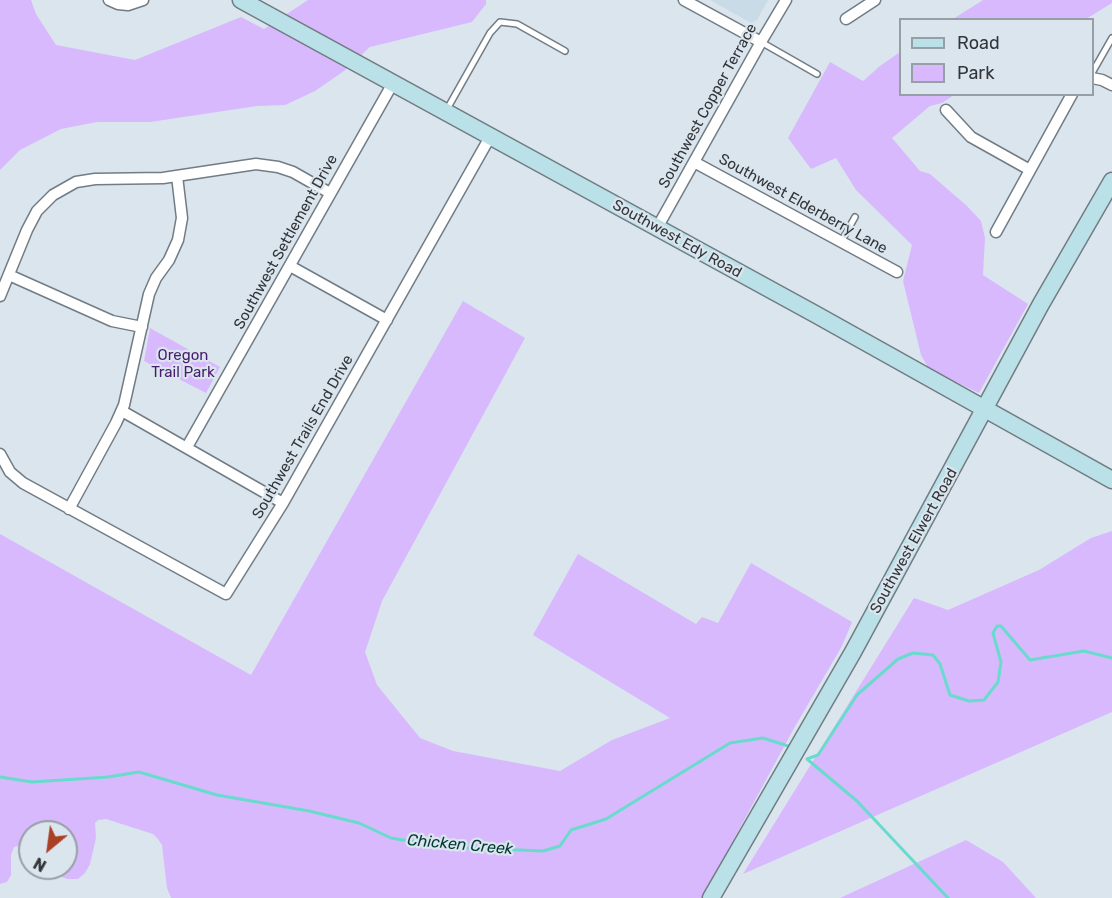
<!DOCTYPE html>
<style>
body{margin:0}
#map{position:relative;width:1112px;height:898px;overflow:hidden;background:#dbe5ee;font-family:Rubik,sans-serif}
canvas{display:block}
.legend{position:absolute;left:899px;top:18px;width:195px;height:78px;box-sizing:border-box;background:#dbe5ee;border:2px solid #979fa6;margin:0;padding:8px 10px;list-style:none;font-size:18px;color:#32363a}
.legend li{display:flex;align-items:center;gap:12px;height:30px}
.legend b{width:30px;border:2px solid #979fa6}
.north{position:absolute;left:18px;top:820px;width:60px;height:60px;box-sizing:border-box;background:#dbe5ee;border:2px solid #979fa6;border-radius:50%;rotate:209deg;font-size:16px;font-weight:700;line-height:24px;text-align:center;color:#32363a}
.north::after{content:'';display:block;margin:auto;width:21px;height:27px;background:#aa4124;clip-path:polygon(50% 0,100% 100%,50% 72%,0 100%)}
</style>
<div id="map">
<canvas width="1112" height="898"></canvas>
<ul class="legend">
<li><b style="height:8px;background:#bbe1e8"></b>Road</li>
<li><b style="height:16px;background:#d8b9fd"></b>Park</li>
</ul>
<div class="north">N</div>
</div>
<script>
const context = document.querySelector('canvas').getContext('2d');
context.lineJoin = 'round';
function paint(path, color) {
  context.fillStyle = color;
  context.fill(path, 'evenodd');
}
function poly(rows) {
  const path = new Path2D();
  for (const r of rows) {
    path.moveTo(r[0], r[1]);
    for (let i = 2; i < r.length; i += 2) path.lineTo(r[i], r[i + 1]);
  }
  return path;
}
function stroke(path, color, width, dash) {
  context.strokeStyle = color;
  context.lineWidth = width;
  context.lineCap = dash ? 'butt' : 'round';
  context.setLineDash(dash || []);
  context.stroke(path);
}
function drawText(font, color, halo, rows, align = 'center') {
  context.font = font + ' Rubik,sans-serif';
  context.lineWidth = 4.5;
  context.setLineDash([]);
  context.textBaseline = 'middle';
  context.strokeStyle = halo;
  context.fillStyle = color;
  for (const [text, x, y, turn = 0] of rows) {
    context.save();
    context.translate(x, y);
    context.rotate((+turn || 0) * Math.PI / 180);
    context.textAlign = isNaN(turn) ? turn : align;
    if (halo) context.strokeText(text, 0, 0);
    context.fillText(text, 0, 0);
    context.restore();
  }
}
paint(poly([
 [710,0,768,0,757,20,751,23]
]), '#cadbe8');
paint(poly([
 [0,0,31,0,36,14,56,45,135,60,241,17,264,29,308,0,486,0,486,4,472,22,370,47,344,71,315,91,285,105,257,106,150,122,97,122,61,129,20,150,0,170],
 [983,0,1112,0,1112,3,1086,19,953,19],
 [900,52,900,94,954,95,942,103,930,106,892,138,920,171,930,174,967,206,981,221,985,238,983,275,1028,304,979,393,929,369,921,355,903,281,912,245,856,190,836,158,811,169,788,138,830,62,863,81,880,66],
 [463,301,525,338,382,601,365,652,377,685,420,738,453,751,560,771,612,740,670,718,533,635,578,554,696,624,702,617,718,623,751,563,852,622,842,646,793,730,702,898,171,898,167,888,162,845,158,839,153,834,106,819,98,820,95,823,96,838,90,864,85,873,78,879,68,879,55,875,46,868,66,868,66,832,30,832,30,849,21,845,14,847,11,855,11,875,7,882,0,884,0,534,251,675],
 [150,328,220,367,206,393,144,361],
 [1112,531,1112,712,743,874,914,598,948,610,1039,570,1091,538],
 [966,840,1003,862,1036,898,840,898]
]), '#d8b9fd');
stroke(poly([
 [0,777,32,782,108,777,139,772,217,795,309,811,359,823,391,838,446,847,543,851,560,846,571,830,606,819,730,743,763,738,788,746],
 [948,898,857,801,807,759,818,755,857,695,898,659,913,653,933,655,940,664,950,695,969,701,984,700,998,682,1001,662,993,633,997,626,1001,626,1030,660,1084,651,1112,658]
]), '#69dbcc', 3);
const lane = poly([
 [761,42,817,74],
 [1092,73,1112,38],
 [446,111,490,33,500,22,517,24,565,51],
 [841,242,855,217]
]);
const street = poly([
 [109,0,118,4,128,5,143,0],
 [684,0,761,42],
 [846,19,875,0],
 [1092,78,1102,80,1112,85],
 [946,110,971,137,1030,170],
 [694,162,897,272],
 [657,228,761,42,786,0],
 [996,232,1072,94],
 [290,266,387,320],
 [9,275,112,321,142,327],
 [0,296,27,230,37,211,53,195,76,182,95,179,163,178,256,164,278,167,293,172,330,193],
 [122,411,283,503],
 [187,447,393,83],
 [0,454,10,472,23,483,226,594,283,503,490,137],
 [69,509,116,423,124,405,149,294,156,278,169,260,178,240,182,218,177,176]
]);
const secondary = poly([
 [241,0,815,314,1112,480],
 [711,898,853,652,1041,304,1112,181]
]);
stroke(lane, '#727c84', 8);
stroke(street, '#727c84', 13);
stroke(secondary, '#727c84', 19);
stroke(lane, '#fff', 5);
stroke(street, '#fff', 10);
stroke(secondary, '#bbe1e8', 16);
drawText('15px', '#32363a', '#dbe5ee', [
 ["Southwest Copper Terrace",708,106,-61],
 ["Southwest Elderberry Lane",803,204,29],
 ["Southwest Edy Road",677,239,29],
 ["Southwest Settlement Drive",286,242,-61],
 ["Southwest Trails End Drive",303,437,-60],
 ["Southwest Elwert Road",914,541,-61]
]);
drawText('15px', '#481a6d', '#dbe5ee', [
 ["Oregon",183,356],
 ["Trail Park",183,373]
]);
drawText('italic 16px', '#013a34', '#dbe5ee', [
 ["Chicken Creek",460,845,5]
]);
</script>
